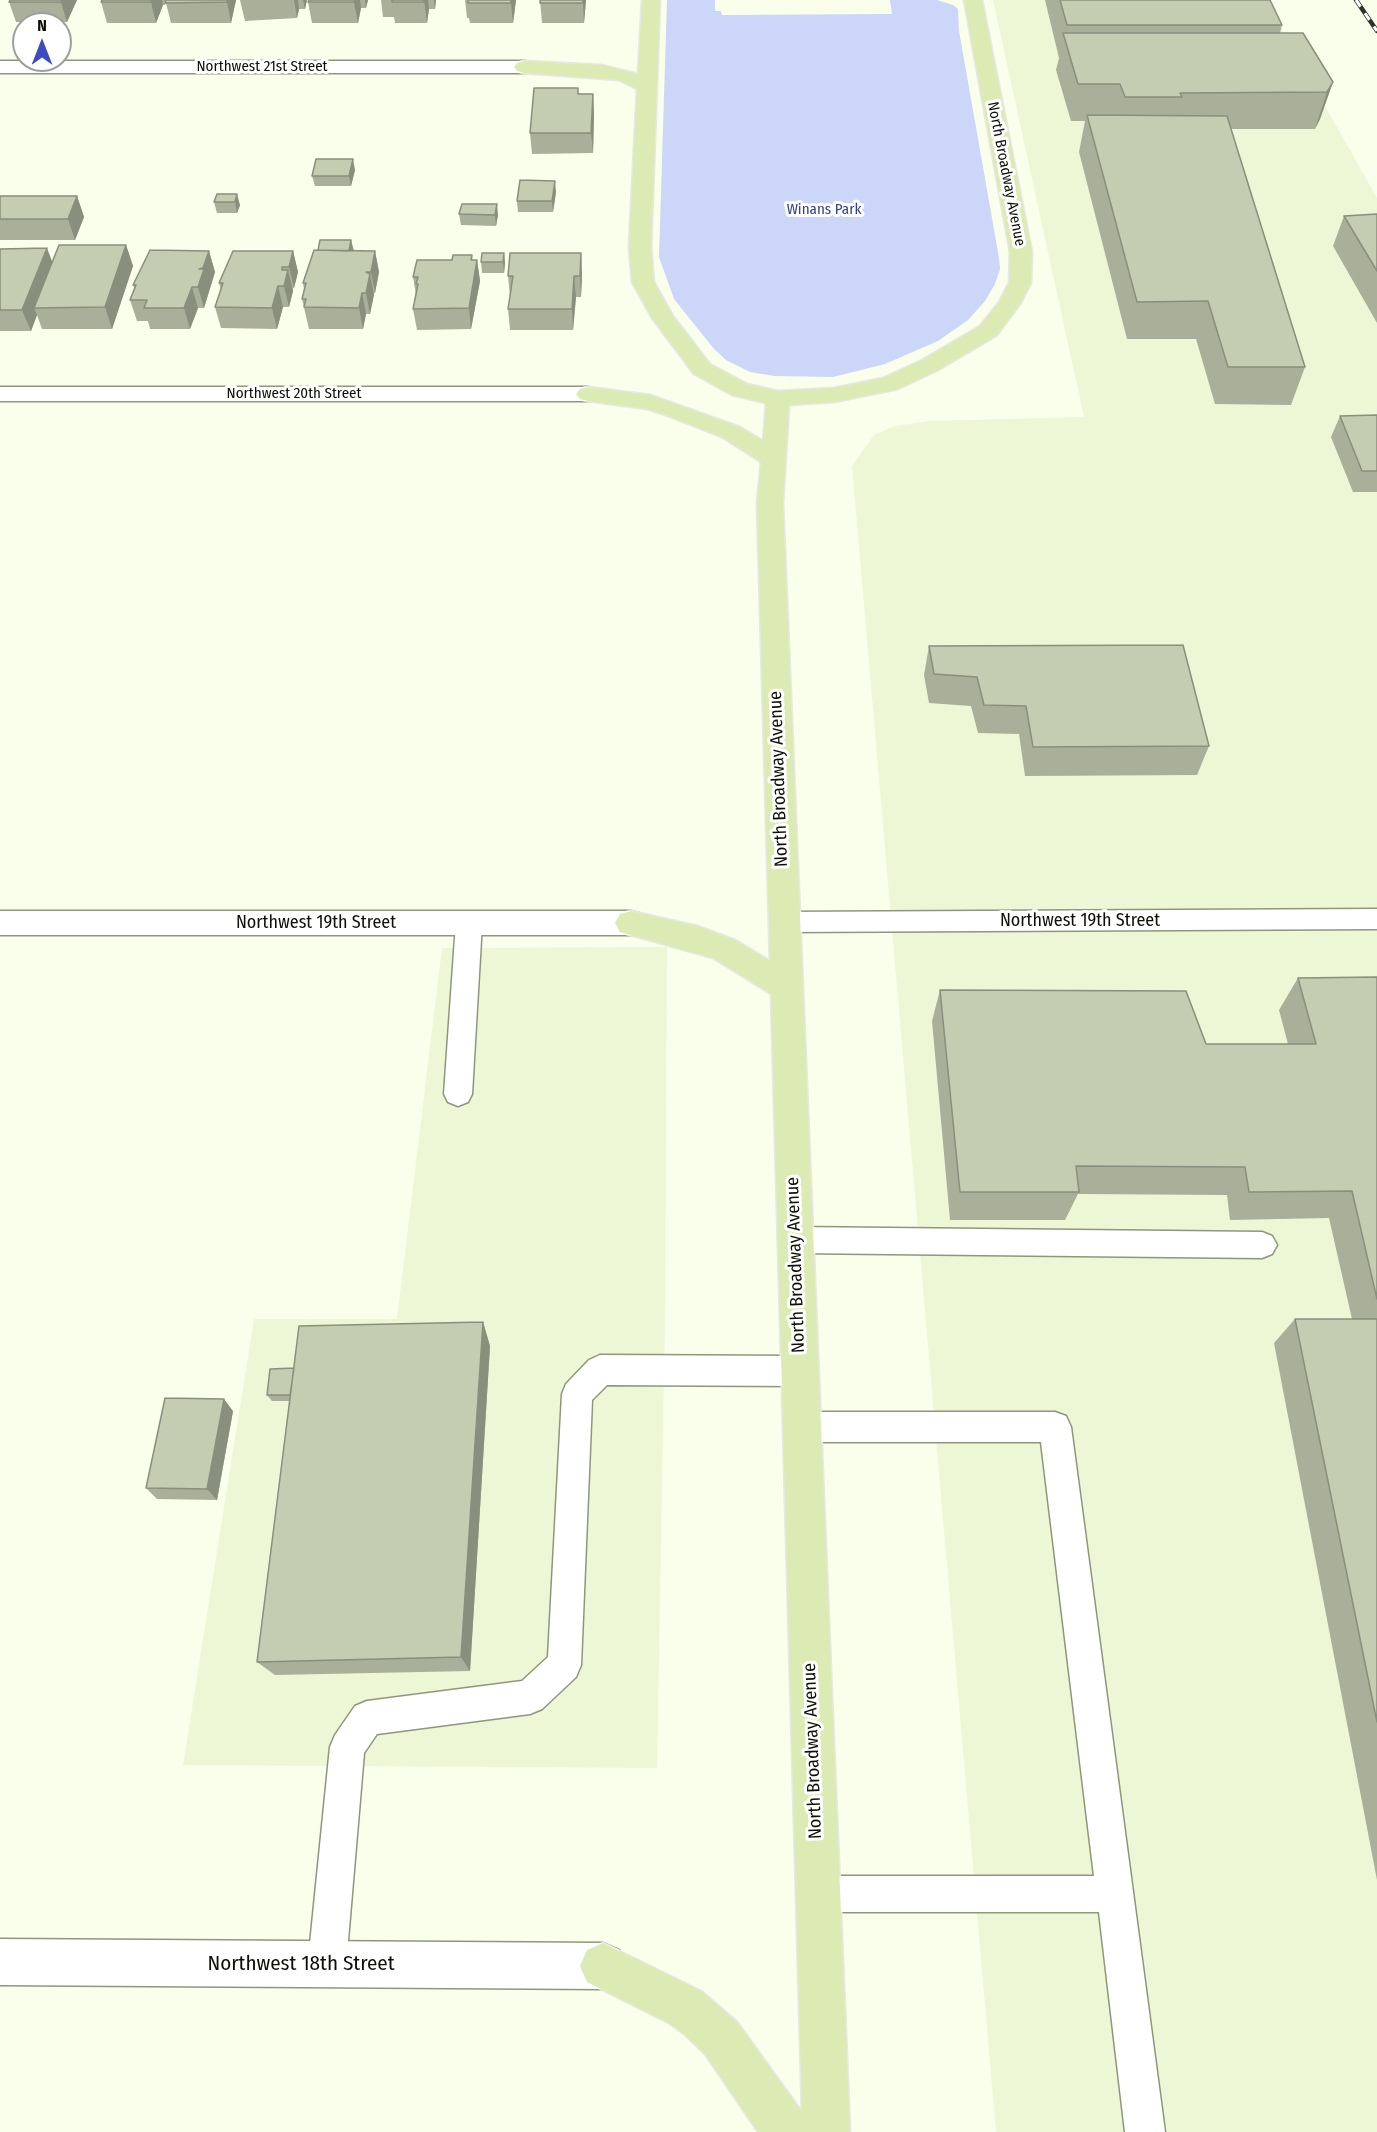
<!DOCTYPE html>
<style>
body{margin:0}
#map{position:relative;width:1377px;height:2132px;overflow:hidden;background:#f9ffea;font-family:"Fira Sans Condensed",sans-serif}
canvas{display:block}
.north{position:absolute;left:12px;top:12px;width:60px;height:60px;box-sizing:border-box;background:#fff;border:2px solid #9e9f9c;border-radius:50%;rotate:0deg;font-size:16px;font-weight:700;line-height:24px;text-align:center;color:#0d1007}
.north::after{content:'';display:block;margin:auto;width:21px;height:27px;background:#3d4cc0;clip-path:polygon(50% 0,100% 100%,50% 72%,0 100%)}
</style>
<div id="map">
<canvas width="1377" height="2132"></canvas>
<div class="north">N</div>
</div>
<script>
const context = document.querySelector('canvas').getContext('2d');
context.lineJoin = 'round';
function paint(path, color) {
  context.fillStyle = color;
  context.fill(path, 'evenodd');
}
function poly(rows) {
  const path = new Path2D();
  for (const r of rows) {
    path.moveTo(r[0], r[1]);
    for (let i = 2; i < r.length; i += 2) path.lineTo(r[i], r[i + 1]);
  }
  return path;
}
function stroke(path, color, width, dash) {
  context.strokeStyle = color;
  context.lineWidth = width;
  context.lineCap = dash ? 'butt' : 'round';
  context.setLineDash(dash || []);
  context.stroke(path);
}
function drawText(font, color, halo, rows, align = 'center') {
  context.font = font + ' "Fira Sans Condensed",sans-serif';
  context.lineWidth = 6;
  context.setLineDash([]);
  context.textBaseline = 'middle';
  context.strokeStyle = halo;
  context.fillStyle = color;
  for (const [text, x, y, turn = 0] of rows) {
    context.save();
    context.translate(x, y);
    context.rotate((+turn || 0) * Math.PI / 180);
    context.textAlign = isNaN(turn) ? turn : align;
    if (halo) context.strokeText(text, 0, 0);
    context.fillText(text, 0, 0);
    context.restore();
  }
}
paint(poly([
 [993,0,1265,0,1377,198,1377,2132,996,2132,852,466,874,435,895,426,929,421,1084,417],
 [667,947,665,1318,657,1768,183,1765,254,1319,397,1319,442,948]
]), '#edf7d5');
paint(poly([
 [667,0,715,0,715,11,721,11,722,15,892,14,890,0,937,0,953,5,958,9,959,31,999,258,1000,269,995,284,985,301,968,320,938,341,885,364,833,377,775,376,750,372,726,360,714,349,674,299,659,257]
]), '#ccd6f9');
const lane = poly([
 [1377,909,1377,929,784,932,775,929,771,922,775,915,784,912,1377,909],
 [469,913,478,916,482,923,472,1094,468,1102,458,1106,448,1102,444,1094,456,923,460,916,469,913],
 [796,1227,1262,1232,1272,1236,1277,1245,1272,1254,1262,1258,796,1253,786,1249,782,1240,786,1231,796,1227],
 [600,1355,799,1356,810,1361,814,1371,810,1381,799,1386,607,1385,592,1400,581,1665,576,1677,542,1709,530,1714,377,1734,364,1753,346,1964,340,1977,327,1983,314,1977,308,1964,330,1747,335,1735,355,1706,367,1701,522,1681,548,1657,562,1394,566,1384,589,1360,600,1355],
 [802,1412,1055,1412,1066,1416,1071,1427,1165,2132,1125,2132,1099,1912,818,1912,805,1907,800,1894,805,1881,818,1876,1094,1876,1041,1442,802,1442,791,1438,786,1427,791,1416,802,1412]
]);
const street = poly([
 [0,61,524,61,531,63,534,67,531,71,524,73,0,73,0,61],
 [0,387,588,387,596,389,600,394,596,399,588,401,0,401,0,387],
 [0,911,631,911,642,914,647,923,642,932,631,935,0,935,0,911],
 [0,1939,603,1943,619,1950,626,1966,619,1982,603,1989,0,1985,0,1939]
]);
const primary = poly([
 [642,0,660,0,651,247,654,282,673,316,710,364,747,384,778,391,834,388,883,378,922,360,980,326,999,302,1009,283,1010,252,964,0,982,0,1032,252,1031,283,1020,304,996,336,938,370,898,389,834,402,789,405,783,503,850,2132,758,2132,705,2054,684,2034,669,2023,587,1982,580,1966,587,1950,603,1943,701,1991,737,2022,802,2112,771,994,713,958,620,932,615,923,620,914,631,911,697,926,735,940,770,961,757,503,761,462,722,437,666,415,647,409,588,401,580,399,576,394,580,389,588,387,650,395,740,427,763,441,766,403,732,395,694,374,652,318,632,282,629,247,637,89,619,80,524,73,517,71,514,67,517,63,524,61,601,65,638,74,642,0]
]);
stroke(lane, '#8f967e', 3);
stroke(street, '#8f967e', 3);
stroke(primary, '#e7e7e6', 3);
paint(lane, '#fff');
paint(street, '#fff');
paint(primary, '#dceab3');
const rail = poly([
 [1356,0,1377,31]
]);
stroke(rail, '#2e3227', 4.5);
stroke(rail, '#fff', 3, [8]);
paint(poly([
 [77,0,67,22,16,22,9,2],
 [102,0,236,0,231,23,171,23,166,3,165,5,163,5,156,23,107,23,101,2],
 [240,0,307,0,305,9,299,9,297,18,245,21],
 [309,0,368,0,366,8,361,8,358,23,312,23,308,2],
 [381,0,436,0,435,9,429,9,427,23,395,23,394,17,383,17],
 [465,0,516,0,513,23,470,23,469,18,467,18],
 [540,0,586,0,584,23,542,23],
 [1045,0,1270,0,1282,25,1280,33,1333,82,1320,119,1315,129,1231,129,1305,367,1291,405,1215,404,1196,339,1127,339,1079,152,1085,121,1071,121,1056,70,1059,58],
 [578,94,593,94,594,115,593,153,532,154,530,133],
 [355,170,351,186,315,186,312,176],
 [556,192,553,212,518,212,517,201],
 [217,194,240,205,237,213,217,213,214,202],
 [0,196,77,196,84,217,75,240,0,240],
 [459,214,498,215,496,226,461,225],
 [1377,214,1377,323,1333,246,1344,216],
 [126,245,133,266,112,329,42,329,37,315,31,331,0,331,0,249,52,262],
 [209,251,215,272,204,308,198,308,190,329,150,329,148,321,137,321,130,300,134,288,133,285],
 [293,251,298,272,294,288,293,288,293,291,289,307,283,307,277,329,221,328,215,307,221,290,219,283],
 [353,251,375,251,379,272,375,293,374,293,370,314,366,314,363,329,309,329,302,299,304,289,303,283],
 [504,253,505,263,504,273,482,273,481,262],
 [581,253,582,275,581,297,576,297,573,330,510,330,508,309,510,296,508,276],
 [472,260,477,260,480,281,471,329,417,330,413,309,416,295,413,277],
 [1377,415,1377,492,1353,492,1331,437,1340,416],
 [929,646,1209,746,1197,775,1025,776,1019,734,978,733,971,706,929,703,924,675],
 [1377,977,1377,1880,1274,1343,1295,1319,1352,1319,1329,1218,1230,1220,1227,1195,1078,1194,1065,1220,950,1220,932,1021,940,990,1206,1044,1288,1044,1279,1010,1298,978],
 [483,1322,490,1346,470,1671,275,1675,257,1662,290,1401,272,1401,267,1395,294,1368],
 [233,1411,217,1500,157,1499,146,1488]
]), '#a9af99');
paint(poly([
 [62,0,77,0,67,22,61,2],
 [151,0,162,0,163,5,156,23,151,2],
 [227,0,236,0,231,23,227,2],
 [294,0,298,0,299,9,297,18],
 [303,0,307,0,305,9],
 [355,0,360,0,361,8,358,23,354,2],
 [365,0,368,0,366,8],
 [424,0,428,0,429,9,427,23],
 [434,0,436,0,435,9],
 [511,0,516,0,513,23,511,3],
 [583,0,586,0,584,23,583,3],
 [1333,82,1320,119,1315,129,1327,92],
 [593,94,594,115,593,153,591,133],
 [353,159,355,170,351,186,349,176],
 [555,181,556,192,553,212,552,201],
 [237,194,240,205,237,213,235,202],
 [77,196,84,217,75,240,68,219],
 [497,204,498,215,496,226,495,215],
 [351,240,354,251,348,255],
 [126,245,133,266,112,329,105,307],
 [47,248,55,269,34,308,37,315,31,331,22,310],
 [209,251,215,272,204,308,198,287,199,269],
 [293,251,298,272,294,288,289,267],
 [375,251,379,272,375,293,371,272],
 [504,253,505,263,504,273,503,262],
 [581,253,582,275,581,297,580,276],
 [472,255,474,275,477,260,480,281,471,329,469,308,471,260],
 [282,267,285,280,288,270,293,291,289,307,284,286,282,270],
 [370,274,374,295,370,314,366,293],
 [574,276,576,297,573,330,572,309],
 [278,286,283,307,277,329,272,308],
 [192,287,198,308,190,329,184,308],
 [362,293,366,314,363,329,359,308],
 [483,1322,490,1346,470,1671,461,1657],
 [224,1399,233,1411,217,1500,207,1489]
]), '#898f7d');
const building = poly([
 [10,0,62,0,61,2,9,2,10,0],
 [102,0,151,0,151,2,101,2,102,0],
 [166,0,227,0,227,2,165,3,166,0],
 [309,0,355,0,354,2,308,2,309,0],
 [392,0,424,0,424,2,392,2,392,0],
 [468,0,511,0,511,3,468,3,468,0],
 [540,0,583,0,583,3,540,3,540,0],
 [1060,0,1270,0,1282,25,1067,25,1060,0],
 [1063,33,1303,33,1333,82,1327,92,1180,93,1182,97,1125,97,1120,84,1078,84,1063,33],
 [534,88,578,88,578,94,593,94,591,133,530,133,534,88],
 [1087,115,1227,116,1305,367,1228,367,1208,301,1137,302,1087,115],
 [316,159,353,159,349,176,312,176,316,159],
 [520,180,555,181,552,201,517,201,520,180],
 [217,194,237,194,235,202,214,202,217,194],
 [0,196,77,196,68,219,0,219,0,196],
 [462,204,497,204,495,215,459,214,462,204],
 [1377,214,1377,271,1344,216,1377,214],
 [320,240,351,240,349,251,318,250,320,240],
 [59,245,126,245,105,307,34,308,59,245],
 [47,248,22,310,0,310,0,249,47,248],
 [150,250,209,251,203,268,199,269,204,269,198,287,192,287,184,308,144,308,147,300,130,300,136,285,133,285,150,250],
 [314,250,375,251,371,272,366,272,370,274,366,293,362,293,359,308,304,307,306,299,302,299,306,283,303,283,314,250],
 [233,251,293,251,289,267,282,267,282,270,288,270,284,286,278,286,272,308,215,307,223,283,219,283,233,251],
 [482,253,504,253,503,262,481,262,482,253],
 [510,253,581,253,580,276,574,276,572,309,508,309,513,276,508,276,510,253],
 [453,255,472,255,471,260,477,260,469,308,413,309,418,284,416,284,418,277,413,277,417,260,452,260,453,255],
 [1377,415,1377,471,1362,471,1340,416,1377,415],
 [1183,645,1209,746,1033,747,1026,706,984,705,977,677,934,674,929,646,1183,645],
 [1377,977,1377,1299,1352,1191,1249,1192,1245,1167,1076,1166,1079,1192,960,1192,940,990,1186,991,1206,1044,1316,1044,1298,978,1377,977],
 [1295,1319,1377,1319,1377,1722,1295,1319],
 [483,1322,461,1657,257,1662,299,1326,483,1322],
 [294,1368,290,1395,267,1395,270,1369,294,1368],
 [165,1398,224,1399,207,1489,146,1488,165,1398]
]);
paint(building, '#c4ccb2');
stroke(building, '#898f7d', 1.5);
drawText('15px', '#0d1007', '#fff', [
 ["Northwest 21st Street",262,67],
 ["North Broadway Avenue",1006,174,79],
 ["Northwest 20th Street",294,394]
]);
drawText('15px', '#354388', '#fff', [
 ["Winans Park",824,210]
]);
drawText('18px', '#0d1007', '#fff', [
 ["North Broadway Avenue",779,779,-92],
 ["Northwest 19th Street",1080,921],
 ["Northwest 19th Street",316,923],
 ["North Broadway Avenue",796,1265,-92],
 ["North Broadway Avenue",813,1751,-92]
]);
drawText('21px', '#0d1007', '#fff', [
 ["Northwest 18th Street",301,1964]
]);
</script>
